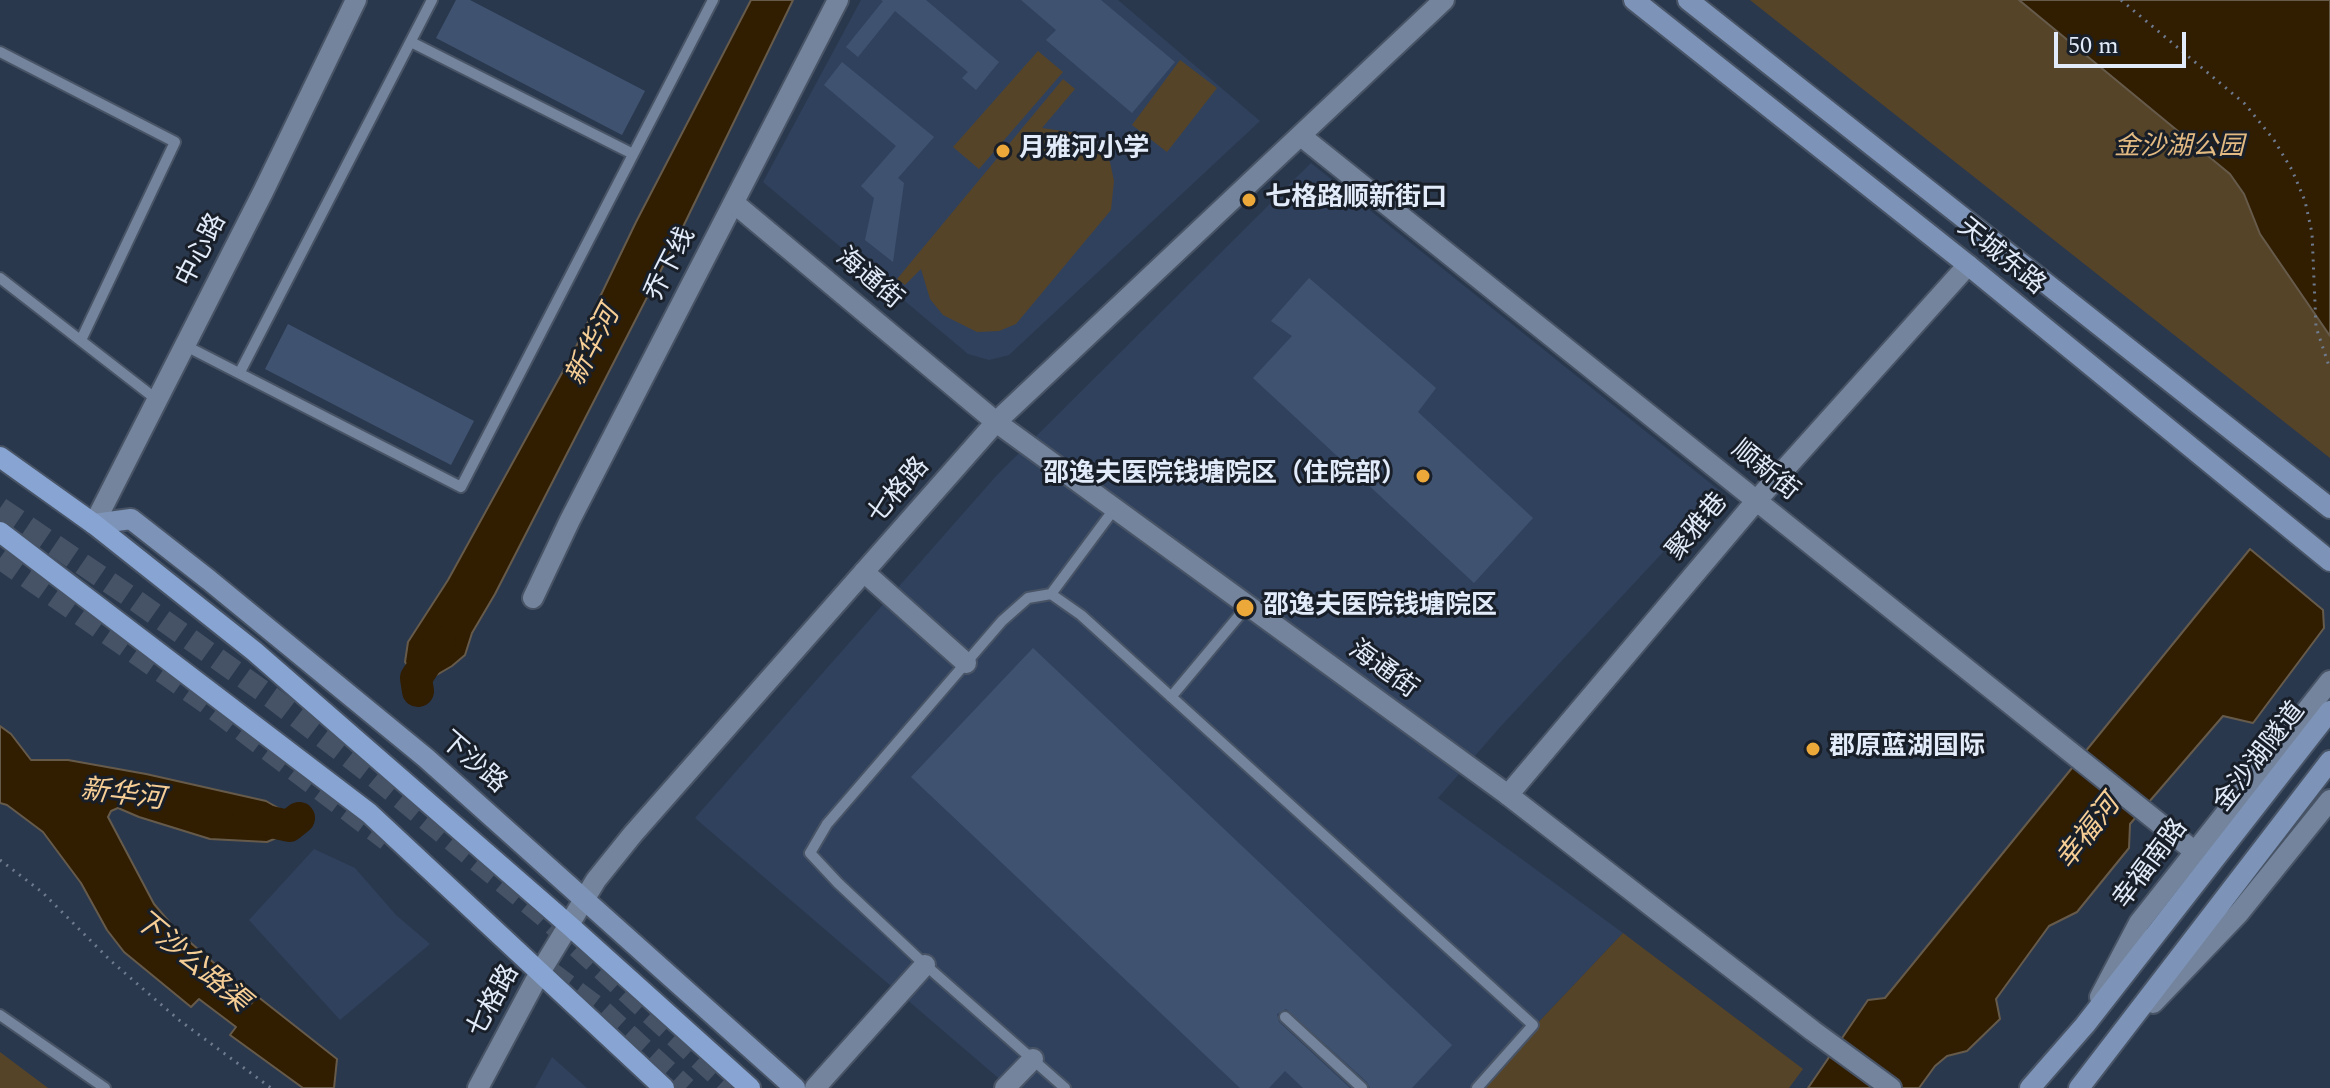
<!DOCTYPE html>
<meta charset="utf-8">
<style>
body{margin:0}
#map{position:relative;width:2330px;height:1088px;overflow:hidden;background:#2a384d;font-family:Spectral,serif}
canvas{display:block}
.scale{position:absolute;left:2054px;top:32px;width:132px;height:36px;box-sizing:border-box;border:4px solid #e2ebf9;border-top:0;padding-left:10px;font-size:24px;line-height:28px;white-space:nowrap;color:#e2ebf9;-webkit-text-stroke:6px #191f29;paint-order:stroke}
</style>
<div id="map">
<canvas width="2330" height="1088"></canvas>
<div class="scale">50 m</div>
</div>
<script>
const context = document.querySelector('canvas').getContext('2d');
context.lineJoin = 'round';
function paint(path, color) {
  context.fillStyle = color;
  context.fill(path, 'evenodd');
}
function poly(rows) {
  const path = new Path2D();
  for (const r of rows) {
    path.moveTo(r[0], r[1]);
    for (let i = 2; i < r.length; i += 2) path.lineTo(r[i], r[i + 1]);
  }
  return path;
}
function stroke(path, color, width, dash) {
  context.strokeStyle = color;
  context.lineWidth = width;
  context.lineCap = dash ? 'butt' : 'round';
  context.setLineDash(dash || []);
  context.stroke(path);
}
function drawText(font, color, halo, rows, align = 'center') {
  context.font = font + ' Spectral,"Noto Sans SC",serif';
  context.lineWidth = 6;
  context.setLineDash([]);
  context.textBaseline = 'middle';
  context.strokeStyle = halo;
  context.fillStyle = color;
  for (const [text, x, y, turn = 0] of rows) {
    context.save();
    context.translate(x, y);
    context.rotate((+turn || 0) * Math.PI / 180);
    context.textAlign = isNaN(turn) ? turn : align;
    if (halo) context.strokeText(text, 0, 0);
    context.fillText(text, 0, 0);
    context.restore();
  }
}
paint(poly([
 [861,0,1118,0,1260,121,1009,355,989,360,968,354,763,182],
 [1311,163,1720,491,1502,725,1438,798,1623,933,1476,1088,1010,1088,695,818,997,475],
 [314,849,355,868,396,915,430,944,340,1020,249,920],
 [552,1057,587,1088,535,1088]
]), '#30415d');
paint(poly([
 [1750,0,2330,0,2330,458],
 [1038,51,1063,72,979,169,953,147],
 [1180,60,1217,88,1167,152,1132,125],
 [1063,79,1075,89,1042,128,1077,133,1097,146,1110,162,1114,181,1111,210,1016,324,999,331,977,332,943,315,930,299,921,269,905,285,897,279],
 [1623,933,1803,1069,1789,1088,1476,1088],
 [0,1052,48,1088,0,1088]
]), '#564429');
const water = poly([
 [751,0,793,0,680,233,495,594,472,633,465,655,452,666,428,680,416,678,405,662,408,642,448,580,573,353,636,222,751,0],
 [2019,0,2330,0,2330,336,2260,234,2244,194,2230,174,2019,0],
 [2250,549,2323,610,2324,628,2253,723,2223,716,2130,824,2129,848,2077,912,2049,926,1996,999,2000,1019,1967,1051,1947,1056,1935,1066,1919,1088,1808,1088,1868,1000,1885,998,2250,549],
 [0,726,11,734,31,760,68,760,146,774,266,801,280,809,289,826,281,836,267,842,210,839,139,817,118,808,111,811,108,817,154,904,177,931,221,969,215,977,251,1004,257,996,337,1059,334,1088,303,1088,230,1035,236,1027,199,999,191,1007,124,952,107,930,81,883,43,832,7,805,0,803,0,726]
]);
paint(water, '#311d00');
stroke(water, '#665b4b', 2);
stroke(poly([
 [418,691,416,678,440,642],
 [249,817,289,826,299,818]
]), '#311d00', 32);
paint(poly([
 [456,0,470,0,645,91,622,135,436,38],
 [881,0,926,0,999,62,976,90,962,78,968,72,895,11,858,57,846,47,883,1],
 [1021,0,1101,0,1175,62,1132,113,1046,40,1056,30],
 [842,62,934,137,898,178,904,183,893,262,865,240,874,198,861,186,896,146,824,85],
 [1309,278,1436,388,1418,412,1533,518,1474,583,1253,378,1292,336,1271,321],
 [288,324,474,421,451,465,265,369],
 [1033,648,1452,1045,1412,1088,1370,1088,1367,1082,1286,1009,1277,1014,1279,1022,1350,1088,1303,1088,1285,1071,1269,1088,1240,1088,911,777]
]), '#3f5371');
stroke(poly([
 [0,508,132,598,271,697,375,777,544,916,731,1088],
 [0,558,205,702,387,840],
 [550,972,602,1011,686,1088]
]), '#465367', 22, [22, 11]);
const service = poly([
 [411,42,633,154],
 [0,52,175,142,81,340],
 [0,278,156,399],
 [184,345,461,487,713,0],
 [240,372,432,0],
 [1051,594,1115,508],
 [1171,697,1248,605],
 [0,1015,105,1088],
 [1285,1017,1362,1088],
 [1065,1088,922,962,838,883,810,853,827,824,1002,621,1028,598,1051,594,1081,615,1533,1025,1477,1088]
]);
const minor = poly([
 [1301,136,2194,851],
 [94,524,263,192,356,0],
 [864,572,966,663],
 [533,598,570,520,838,0],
 [1508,795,1757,500,1968,265],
 [815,1088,925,965],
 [1005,1088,1033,1059]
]);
const tertiary = poly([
 [734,203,996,422,1508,795,1813,1031,1891,1088],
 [2100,997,2139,923,2330,681],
 [2153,1003,2239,913,2330,800],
 [478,1088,539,974,596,880,633,834,996,422,1444,0]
]);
const secondary = poly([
 [1634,0,1968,265,2330,561],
 [1688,0,2330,508],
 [94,524,131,519,209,580,426,758,795,1088],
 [2030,1088,2085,1025,2330,711],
 [2079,1088,2330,761]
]);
const primary = poly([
 [0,457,94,524,254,651,570,926,750,1088],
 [0,532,369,813,664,1088]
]);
stroke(service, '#485466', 14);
stroke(minor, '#485466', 24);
stroke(tertiary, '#485466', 24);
stroke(secondary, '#485466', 24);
stroke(primary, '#485466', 24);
stroke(poly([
 [2121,0,2245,104,2274,140,2292,170,2305,201,2312,233,2316,327,2330,369],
 [0,860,42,892,111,961,179,1020,271,1088]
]), '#6e7a8d', 3, [2, 6]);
stroke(service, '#74849d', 10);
stroke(minor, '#74849d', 20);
stroke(tertiary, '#74849d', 20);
stroke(secondary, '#7d94b8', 20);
stroke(primary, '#87a4d2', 20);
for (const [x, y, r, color] of [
 [1003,151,8,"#eca93a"],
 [1249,200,8,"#eca93a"],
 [1423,476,8,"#eca93a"],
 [1245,608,10,"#eca93a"],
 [1813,749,8,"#eca93a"]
]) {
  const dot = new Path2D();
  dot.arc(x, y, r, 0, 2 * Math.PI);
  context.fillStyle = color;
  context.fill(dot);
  stroke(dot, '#191f29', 3);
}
drawText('italic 26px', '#e2ba82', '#191f29', [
 ["金沙湖公园",2179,149]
]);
drawText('bold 26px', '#e2ebf9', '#191f29', [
 ["月雅河小学",1019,151],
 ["七格路顺新街口",1265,200],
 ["邵逸夫医院钱塘院区（住院部）",1407,476,"right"],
 ["邵逸夫医院钱塘院区",1263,608],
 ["郡原蓝湖国际",1829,749]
], 'left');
drawText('26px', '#e2ebf9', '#191f29', [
 ["中心路",203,251,-63],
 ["天城东路",2000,258,39],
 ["乔下线",672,265,-63],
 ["海通街",868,280,40],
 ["顺新街",1764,472,39],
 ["七格路",900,492,-49],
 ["聚雅巷",1699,528,-50],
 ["海通街",1382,671,36],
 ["金沙湖隧道",2261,758,-52],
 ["下沙路",472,764,41],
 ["幸福南路",2152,865,-53],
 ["七格路",495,1002,-61]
]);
drawText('italic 28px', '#f6ce95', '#191f29', [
 ["新华河",595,347,-63],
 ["新华河",122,797,7],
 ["幸福河",2090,834,-52],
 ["下沙公路渠",190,963,40]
]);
</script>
